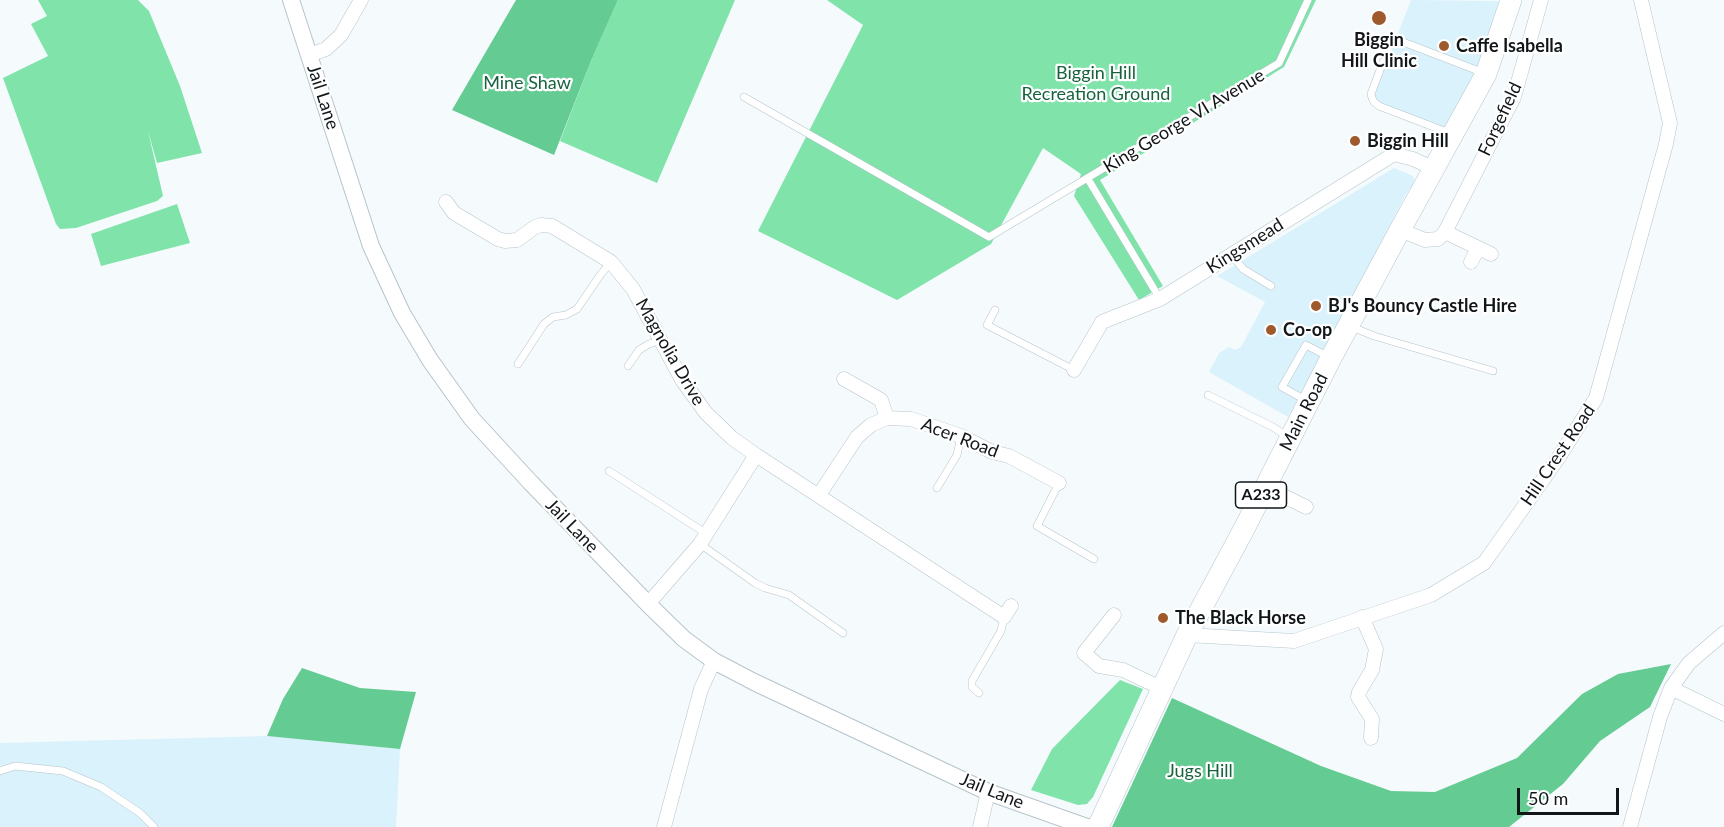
<!DOCTYPE html>
<style>
body{margin:0}
#map{position:relative;width:1724px;height:827px;overflow:hidden;background:#f5fbfd;font-family:Lato,sans-serif}
canvas{display:block}
.scale{position:absolute;left:1517px;top:788px;width:102px;height:27px;box-sizing:border-box;border:3px solid #111619;border-top:0;padding-left:8px;font-size:18px;line-height:21px;white-space:nowrap;color:#111619;-webkit-text-stroke:4px #fff;paint-order:stroke}
</style>
<div id="map">
<canvas width="1724" height="827"></canvas>
<div class="scale">50 m</div>
</div>
<script>
const context = document.querySelector('canvas').getContext('2d');
context.lineJoin = 'round';
function paint(path, color) {
  context.fillStyle = color;
  context.fill(path, 'evenodd');
}
function poly(rows) {
  const path = new Path2D();
  for (const r of rows) {
    path.moveTo(r[0], r[1]);
    for (let i = 2; i < r.length; i += 2) path.lineTo(r[i], r[i + 1]);
  }
  return path;
}
function stroke(path, color, width, dash) {
  context.strokeStyle = color;
  context.lineWidth = width;
  context.lineCap = dash ? 'butt' : 'round';
  context.setLineDash(dash || []);
  context.stroke(path);
}
function drawText(font, color, halo, rows, align = 'center') {
  context.font = font + ' Lato,sans-serif';
  context.lineWidth = 4.5;
  context.setLineDash([]);
  context.textBaseline = 'middle';
  context.strokeStyle = halo;
  context.fillStyle = color;
  for (const [text, x, y, turn = 0] of rows) {
    context.save();
    context.translate(x, y);
    context.rotate((+turn || 0) * Math.PI / 180);
    context.textAlign = isNaN(turn) ? turn : align;
    if (halo) context.strokeText(text, 0, 0);
    context.fillText(text, 0, 0);
    context.restore();
  }
}
paint(poly([
 [1411,0,1499,1,1479,65,1445,135,1371,103],
 [1394,168,1413,176,1415,182,1406,194,1375,254,1350,305,1288,417,1209,372,1219,353,1229,347,1235,350,1241,347,1265,302,1217,276],
 [267,736,400,749,396,827,0,827,0,743]
]), '#daf2fc');
paint(poly([
 [38,0,138,0,149,11,180,86,202,153,157,163,148,131,163,196,157,201,76,228,60,229,56,224,3,78,48,56,31,24,47,16],
 [618,0,735,0,657,183,560,141,591,61],
 [827,0,1316,0,1284,67,1100,180,1163,286,1139,300,1074,196,1081,174,1043,148,991,244,897,300,758,231,863,25],
 [177,204,190,243,101,266,91,234],
 [1120,680,1143,689,1093,797,1087,804,1078,805,1031,790,1052,749]
]), '#7fe3aa');
paint(poly([
 [516,0,618,0,591,61,554,155,452,110],
 [1671,664,1650,707,1600,741,1563,784,1509,827,1112,827,1172,698,1321,766,1391,791,1435,792,1517,758,1582,694,1618,674],
 [302,668,360,688,416,692,400,749,267,736,283,699]
]), '#64cb92');
const service = poly([
 [1398,40,1484,73],
 [1383,62,1371,94,1372,98,1374,102,1379,106,1452,134],
 [744,97,989,237,1279,63,1308,0],
 [1088,179,1160,299],
 [1232,255,1243,269,1271,286],
 [995,310,987,325,1074,370],
 [1352,327,1374,336,1493,371],
 [518,364,544,324,553,317,566,315,577,309,601,274,611,262],
 [628,366,639,350,649,344,661,340],
 [1208,395,1273,427,1288,437],
 [1307,401,1282,387,1306,345,1329,357],
 [609,471,707,534],
 [1059,483,1037,526,1094,559],
 [937,488,957,455,961,436],
 [700,544,755,583,765,588,789,595,843,633],
 [979,693,972,687,972,681,1001,631,1004,617],
 [0,771,15,766,63,771,101,787,140,813,154,827]
]);
const minor = poly([
 [309,55,326,49,341,35,361,0],
 [446,202,454,213,498,239,505,241,517,240,535,227,541,225,552,226,611,262,633,289,682,380,706,413,732,438,756,455,1004,617,1011,606],
 [1400,230,1425,240,1438,239,1445,232,1514,97,1541,0],
 [1445,232,1491,254],
 [1471,262,1478,248],
 [1074,370,1102,322,1160,299,1394,154,1413,159,1435,169],
 [844,379,881,400,887,418],
 [1265,487,1306,507],
 [819,495,857,437,871,425,887,418,911,419,961,436,992,452,1009,456,1059,483],
 [648,604,700,544,756,455],
 [1114,615,1084,653,1099,666,1123,670,1161,688],
 [1362,617,1376,649,1372,670,1359,692,1358,697,1372,719,1371,738],
 [1187,635,1294,641,1431,595,1484,563,1559,457,1596,398,1666,144,1670,123,1641,0],
 [1671,688,1724,714],
 [664,827,701,689,714,661],
 [980,827,988,792],
 [1630,827,1660,717,1671,688,1689,663,1724,633]
]);
const tertiary = poly([
 [291,0,371,246,402,313,430,360,472,419,531,483,648,604,684,639,714,661,754,682,988,792,1087,827]
]);
const primary = poly([
 [1098,827,1187,635,1244,529,1331,358,1400,230,1486,74,1511,0]
]);
stroke(service, '#b6c4cb', 8);
stroke(minor, '#b6c4cb', 15);
stroke(tertiary, '#b6c4cb', 18);
stroke(primary, '#b6c4cb', 22);
stroke(service, '#fff', 7);
stroke(minor, '#fff', 14);
stroke(tertiary, '#fff', 16);
stroke(primary, '#fff', 21);
for (const [x, y, r, color] of [
 [1379,18,8,"#9e5a2c"],
 [1444,46,6,"#9e5a2c"],
 [1355,141,6,"#9e5a2c"],
 [1316,306,6,"#9e5a2c"],
 [1271,330,6,"#9e5a2c"],
 [1163,618,6,"#9e5a2c"]
]) {
  const dot = new Path2D();
  dot.arc(x, y, r, 0, 2 * Math.PI);
  context.fillStyle = color;
  context.fill(dot);
  stroke(dot, '#fff', 2);
}
for (const [x, y, w] of [
 [1261,495,51]
]) {
  const box = new Path2D();
  box.roundRect(x - w / 2, y - 13, w, 26, 4.5);
  context.fillStyle = '#fff';
  context.fill(box);
  stroke(box, '#111619', 1.5);
}
drawText('bold 16px', '#111619', null, [
 ["A233",1261,495]
]);
drawText('bold 18px', '#111619', '#fff', [
 ["Biggin",1379,40,"center"],
 ["Hill Clinic",1379,61,"center"],
 ["Caffe Isabella",1456,46],
 ["Biggin Hill",1367,141],
 ["BJ's Bouncy Castle Hire",1328,306],
 ["Co-op",1283,330],
 ["The Black Horse",1175,618]
], 'left');
drawText('18px', '#17633e', '#fff', [
 ["Biggin Hill",1096,73],
 ["Recreation Ground",1096,94],
 ["Mine Shaw",527,83],
 ["Jugs Hill",1200,771]
]);
drawText('18px', '#111619', '#fff', [
 ["Jail Lane",323,97,72],
 ["Forgefield",1500,119,-65],
 ["King George VI Avenue",1184,121,-31],
 ["Kingsmead",1245,246,-32],
 ["Magnolia Drive",670,352,60],
 ["Main Road",1304,412,-63],
 ["Acer Road",960,438,21],
 ["Hill Crest Road",1558,455,-56],
 ["Jail Lane",572,526,46],
 ["Jail Lane",992,791,22]
]);
</script>
